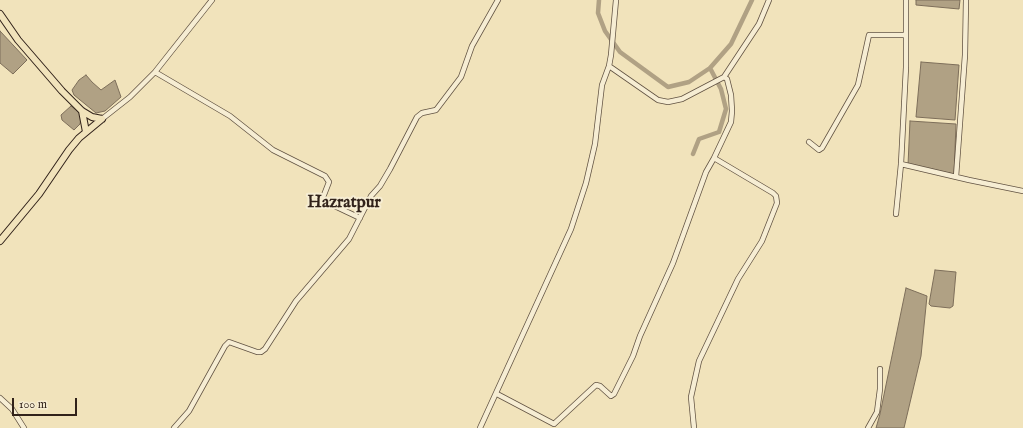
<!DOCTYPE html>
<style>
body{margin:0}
#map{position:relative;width:1023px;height:428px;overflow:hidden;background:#f1e3bb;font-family:"IM FELL English",serif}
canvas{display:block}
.scale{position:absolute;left:12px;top:398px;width:65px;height:18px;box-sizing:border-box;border:2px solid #31221a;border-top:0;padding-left:5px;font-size:12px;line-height:14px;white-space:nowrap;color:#31221a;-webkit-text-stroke:3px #f6edd3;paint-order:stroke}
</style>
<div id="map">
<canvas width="1023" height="428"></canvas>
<div class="scale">100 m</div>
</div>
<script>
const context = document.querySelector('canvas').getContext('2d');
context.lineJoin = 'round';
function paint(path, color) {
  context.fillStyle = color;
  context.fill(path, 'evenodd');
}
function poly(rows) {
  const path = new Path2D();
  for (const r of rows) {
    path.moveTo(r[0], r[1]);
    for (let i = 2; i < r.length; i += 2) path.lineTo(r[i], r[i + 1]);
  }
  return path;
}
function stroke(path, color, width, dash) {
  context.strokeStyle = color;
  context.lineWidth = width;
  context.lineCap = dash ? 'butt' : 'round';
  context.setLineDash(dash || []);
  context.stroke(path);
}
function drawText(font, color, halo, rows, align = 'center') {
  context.font = font + ' "IM FELL English",serif';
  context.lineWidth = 4;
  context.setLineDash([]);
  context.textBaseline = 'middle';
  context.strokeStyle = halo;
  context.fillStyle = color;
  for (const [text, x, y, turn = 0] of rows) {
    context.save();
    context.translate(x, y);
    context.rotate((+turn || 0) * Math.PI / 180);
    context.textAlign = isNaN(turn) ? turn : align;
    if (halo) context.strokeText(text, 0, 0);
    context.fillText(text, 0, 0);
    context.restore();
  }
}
const water = poly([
 [916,0,960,0,959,9,916,5,916,0],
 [0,31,27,60,13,74,0,63,0,31],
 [921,62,959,65,955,120,916,117,921,62],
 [86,75,92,82,101,90,115,80,121,97,105,111,96,113,74,95,72,90,79,80,86,75],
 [71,106,80,113,81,118,80,124,74,130,62,120,61,115,71,106],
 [910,121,956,124,954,174,908,165,910,121],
 [935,270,956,272,953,306,950,308,931,306,929,304,935,270],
 [906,288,927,296,921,356,904,428,876,428,880,414,906,288]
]);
paint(water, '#b0a184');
stroke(water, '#7d6e5a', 1);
stroke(poly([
 [599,0,598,13,605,31,620,52,668,87,689,82,710,68,731,44,752,0],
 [693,154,699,139,719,132,726,109,721,89,710,68]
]), '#b0a184', 4.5);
const minor = poly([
 [609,66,658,100,668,102,682,99,724,77,759,24,769,0],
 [155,72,230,116,273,150,325,176,329,182,322,200,360,218],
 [102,119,130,97,155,72,212,0],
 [809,142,819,150,822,148,858,85,869,35,905,35],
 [901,164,969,180,1023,191],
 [956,177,965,55,966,0],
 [896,214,901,164,906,67,906,0],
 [497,394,554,424,596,385,600,386,611,396,614,394,633,356,640,336,673,263,706,172,714,158],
 [0,398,12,409,24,428],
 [174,428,189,411,225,346,229,342,257,352,261,352,265,349,296,301,349,239,371,196,380,186,390,169,417,117,422,113,436,110,461,77,472,46,498,0],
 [480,428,571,229,586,183,595,144,602,85,609,66,611,55,616,0],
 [694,428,691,397,699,361,738,279,762,241,777,203,776,196,773,193,714,158,731,122,732,111,731,95,727,79,724,77],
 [868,428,877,412,880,389,880,369]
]);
const major = poly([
 [0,14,18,40,62,91,82,111,92,117,102,119],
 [82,111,86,132],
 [0,241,39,194,69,150,79,138,102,119]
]);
stroke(minor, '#615242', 6);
stroke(major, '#31221a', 8);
stroke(minor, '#f6edd3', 4.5);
stroke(major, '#f1e3bb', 6);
drawText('bold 17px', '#31221a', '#f6edd3', [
 ["Hazratpur",344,204]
]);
</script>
